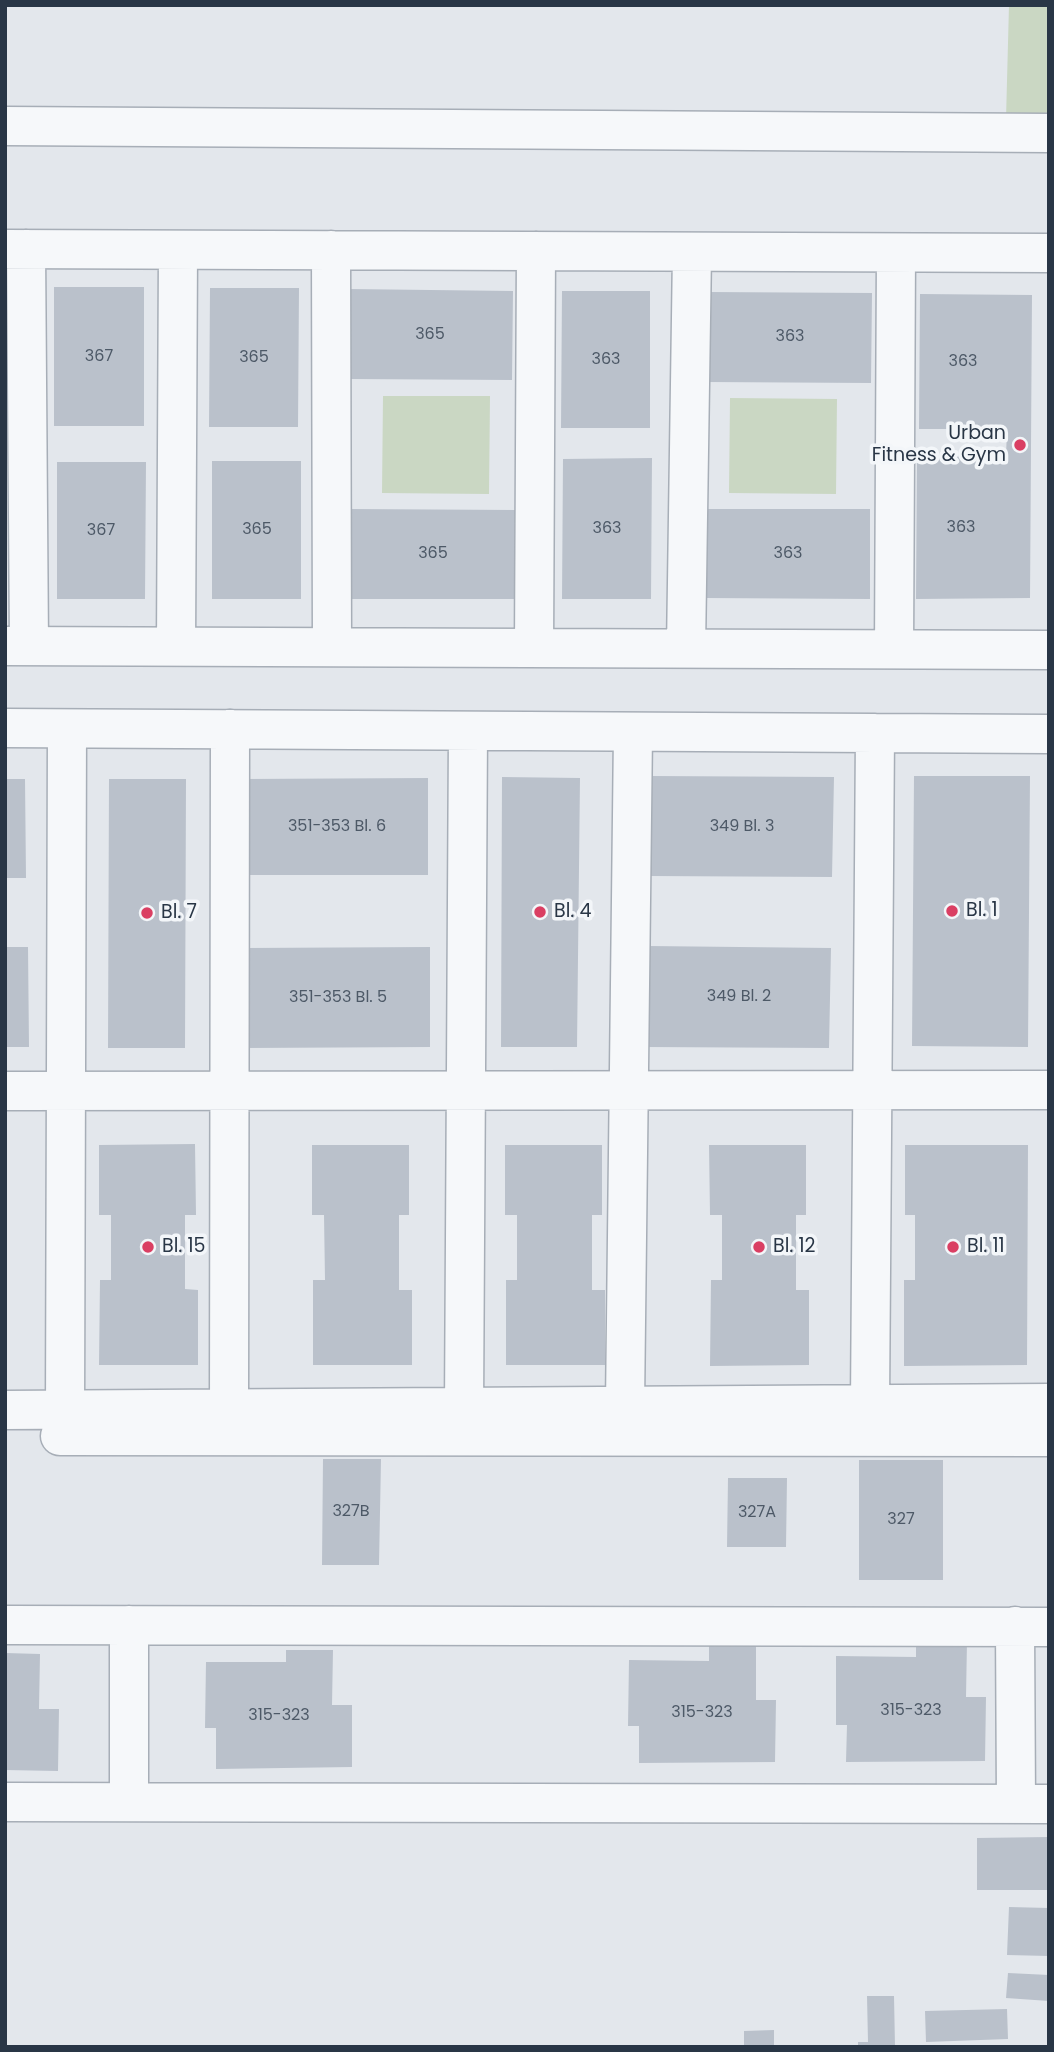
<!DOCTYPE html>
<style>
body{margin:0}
#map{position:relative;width:1054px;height:2052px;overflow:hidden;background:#e3e7ec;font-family:Poppins,sans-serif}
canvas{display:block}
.frame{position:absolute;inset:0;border:7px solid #293646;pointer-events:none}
</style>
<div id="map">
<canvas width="1054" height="2052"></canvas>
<div class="frame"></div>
</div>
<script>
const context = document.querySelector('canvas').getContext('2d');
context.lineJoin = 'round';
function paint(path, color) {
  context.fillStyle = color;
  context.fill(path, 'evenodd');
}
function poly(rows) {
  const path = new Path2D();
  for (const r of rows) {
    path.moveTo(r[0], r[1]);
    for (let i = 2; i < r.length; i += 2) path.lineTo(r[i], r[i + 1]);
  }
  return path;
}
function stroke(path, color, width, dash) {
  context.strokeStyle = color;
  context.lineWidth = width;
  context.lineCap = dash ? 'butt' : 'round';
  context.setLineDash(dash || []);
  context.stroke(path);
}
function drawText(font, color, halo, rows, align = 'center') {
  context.font = font + ' Poppins,sans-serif';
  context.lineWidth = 7;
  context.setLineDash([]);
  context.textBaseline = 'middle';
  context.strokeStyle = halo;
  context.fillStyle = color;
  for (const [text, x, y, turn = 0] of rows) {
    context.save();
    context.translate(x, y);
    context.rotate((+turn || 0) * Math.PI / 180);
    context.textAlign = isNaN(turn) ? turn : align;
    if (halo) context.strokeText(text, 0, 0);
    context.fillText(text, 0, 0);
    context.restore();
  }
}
paint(poly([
 [1009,5,1049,5,1049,120,1006,119],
 [383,396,490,396,489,494,382,493],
 [730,398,837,399,836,494,729,493]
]), '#cad7c3');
paint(poly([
 [54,287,144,287,144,426,54,426],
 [210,288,299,288,298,427,209,427],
 [348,289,513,291,512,380,349,379],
 [562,291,650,291,650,428,561,428],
 [708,292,872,293,871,383,707,382],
 [920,294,1032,295,1030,598,916,599,917,457,1006,456,1007,429,919,429],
 [652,458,651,599,562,599,563,459],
 [212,461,301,461,301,599,212,599],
 [57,462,146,462,145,599,57,599],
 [350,509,515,510,514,599,351,599],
 [706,509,870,509,870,599,705,598],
 [651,776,834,777,832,877,649,876],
 [914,776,1030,776,1028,1047,912,1046],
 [502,777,580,778,577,1047,501,1047],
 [428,778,428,875,245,875,245,779],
 [5,779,25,779,26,878,5,878],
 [109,779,186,779,185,1048,108,1048],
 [648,946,831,948,829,1048,646,1047],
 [5,947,28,947,29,1047,5,1047],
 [430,947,430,1047,246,1048,246,948],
 [195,1144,196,1215,185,1215,185,1289,198,1290,198,1365,99,1365,100,1280,111,1280,111,1215,99,1215,99,1145],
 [312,1145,409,1145,409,1215,399,1215,399,1290,412,1290,412,1365,313,1365,313,1280,325,1280,324,1215,312,1215],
 [505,1145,602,1145,602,1215,592,1215,592,1290,605,1290,605,1365,506,1365,506,1280,517,1280,517,1215,505,1215],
 [709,1145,806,1145,806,1215,796,1215,796,1290,809,1290,809,1365,710,1366,711,1280,722,1280,722,1215,710,1215],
 [905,1145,1028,1145,1027,1365,904,1366,904,1280,915,1280,915,1215,905,1215],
 [323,1459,381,1459,379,1565,322,1565],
 [859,1460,943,1460,943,1580,859,1580],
 [728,1478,787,1478,786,1547,727,1547],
 [916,1640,967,1641,966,1697,986,1697,985,1761,846,1762,847,1725,836,1725,836,1656,916,1657],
 [709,1644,756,1645,756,1700,776,1700,775,1762,639,1763,639,1726,628,1726,629,1660,709,1661],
 [286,1650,333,1650,332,1705,352,1705,352,1767,216,1769,216,1728,205,1728,206,1662,286,1662],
 [5,1653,40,1654,39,1709,59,1709,58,1771,5,1770],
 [1049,1837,1049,1890,977,1890,977,1838],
 [1009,1907,1049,1908,1049,1956,1007,1955],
 [1008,1973,1049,1975,1049,2001,1006,1998],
 [867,1996,894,1996,895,2047,858,2047,858,2042,868,2042],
 [1007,2009,1008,2039,926,2042,925,2011],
 [774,2030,774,2047,744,2047,744,2031]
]), '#bac1cb');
const minor = poly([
 [5,126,1049,133],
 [5,249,1049,253],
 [26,249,29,646],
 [331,250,332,647],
 [5,646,1049,650],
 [176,646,178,250],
 [534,648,536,251],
 [686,648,692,252],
 [894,649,896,253],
 [5,728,1049,734],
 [5,1091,1049,1090],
 [870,1404,875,733],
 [625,1405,633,732],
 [464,1407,468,731],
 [229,1408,230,729],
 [65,1409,67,729],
 [5,1410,1049,1403],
 [60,1436,1049,1437],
 [5,1625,1049,1627],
 [1015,1626,1016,1804],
 [5,1802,1049,1804],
 [129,1802,129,1625]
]);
stroke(minor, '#a7aeb7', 41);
stroke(minor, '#f6f8fa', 38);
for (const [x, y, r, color] of [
 [1020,445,7,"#da3f63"],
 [952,911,7,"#da3f63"],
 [540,912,7,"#da3f63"],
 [147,913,7,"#da3f63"],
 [148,1247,7,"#da3f63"],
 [759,1247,7,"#da3f63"],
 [953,1247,7,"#da3f63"]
]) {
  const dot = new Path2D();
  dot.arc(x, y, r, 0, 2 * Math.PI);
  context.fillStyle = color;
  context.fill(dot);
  stroke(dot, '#f3f6f9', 2.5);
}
drawText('16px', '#4d5967', null, [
 ["365",430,335],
 ["363",790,337],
 ["367",99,357],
 ["365",254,358],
 ["363",606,360],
 ["363",963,362],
 ["363",961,528],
 ["363",607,529],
 ["365",257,530],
 ["367",101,531],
 ["365",433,554],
 ["363",788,554],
 ["351-353 Bl. 6",337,827],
 ["349 Bl. 3",742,827],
 ["349 Bl. 2",739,997],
 ["351-353 Bl. 5",338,998],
 ["327B",351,1512],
 ["327A",757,1513],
 ["327",901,1520],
 ["315-323",911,1711],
 ["315-323",702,1713],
 ["315-323",279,1716]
]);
drawText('19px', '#293646', '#f3f6f9', [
 ["Urban",1006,434,"right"],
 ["Fitness & Gym",1006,456,"right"],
 ["Bl. 1",966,911],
 ["Bl. 4",554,912],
 ["Bl. 7",161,913],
 ["Bl. 15",162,1247],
 ["Bl. 12",773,1247],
 ["Bl. 11",967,1247]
], 'left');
</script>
